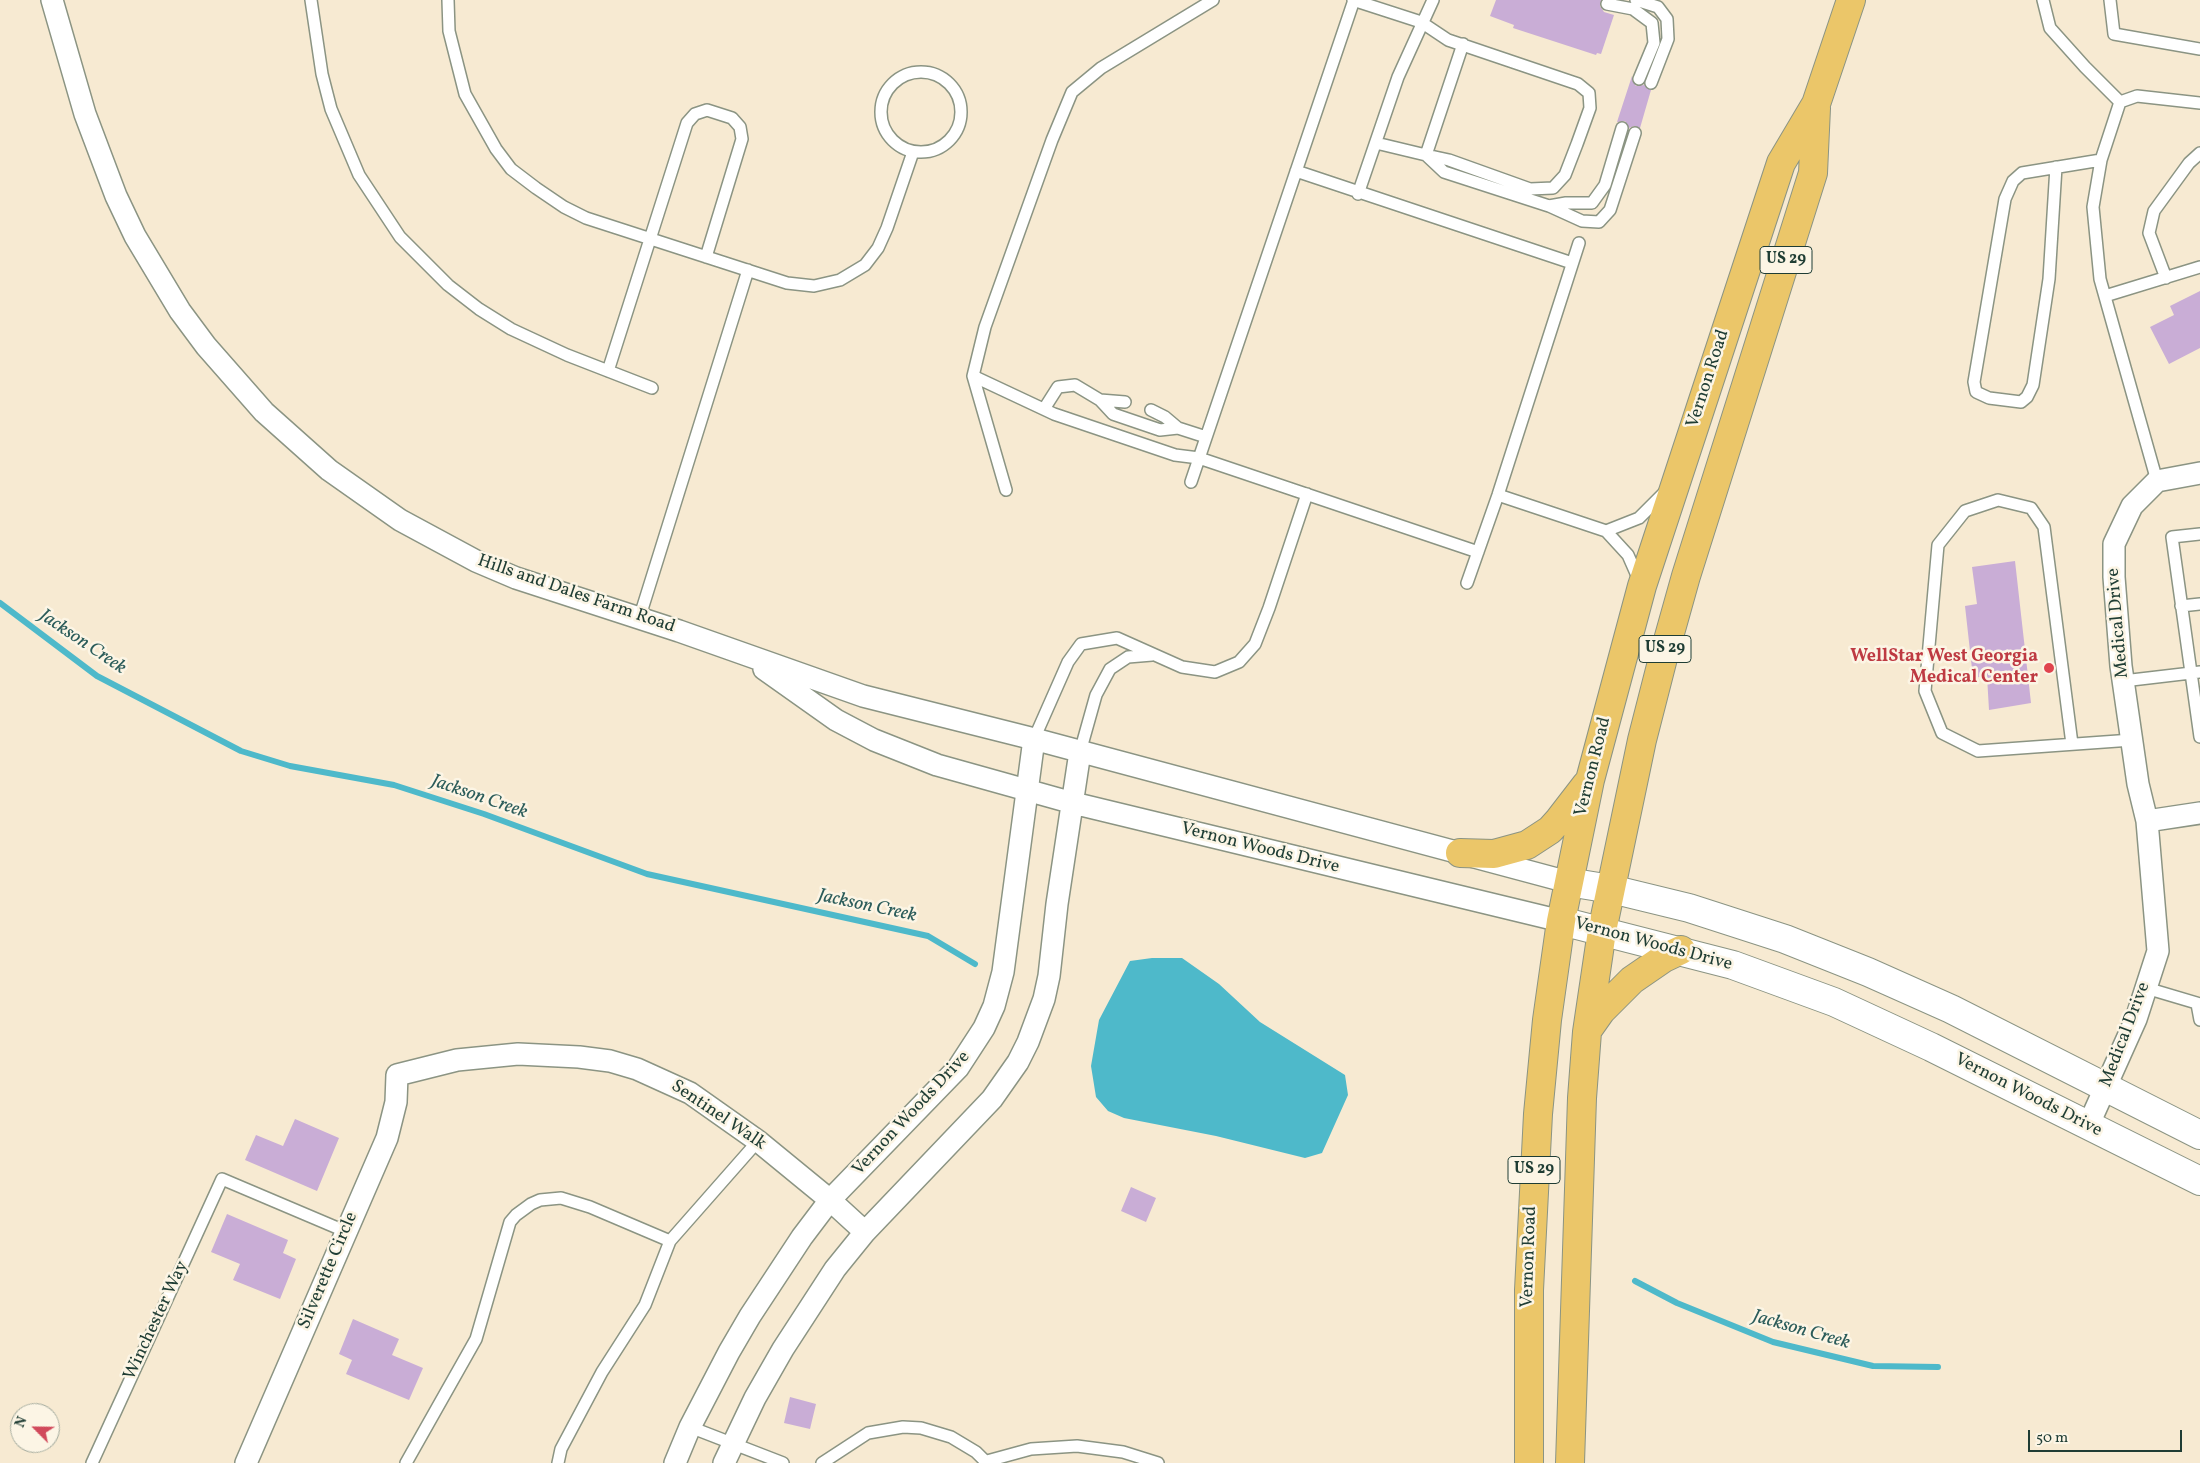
<!DOCTYPE html>
<style>
body{margin:0}
#map{position:relative;width:2200px;height:1463px;overflow:hidden;background:#f7ead2;font-family:Vollkorn,serif}
canvas{display:block}
.north{position:absolute;left:10px;top:1403px;width:50px;height:50px;box-sizing:border-box;background:#fcf5e5;border:1px solid #a4ab9e;border-radius:50%;rotate:293deg;font-size:14px;font-weight:700;line-height:20px;text-align:center;color:#1f3d34}
.north::after{content:'';display:block;margin:auto;width:18px;height:22px;background:#d1495b;clip-path:polygon(50% 0,100% 100%,50% 72%,0 100%)}
.scale{position:absolute;left:2028px;top:1430px;width:154px;height:22px;box-sizing:border-box;border:2px solid #1f3d34;border-top:0;padding-left:6px;font-size:15px;line-height:18px;white-space:nowrap;color:#1f3d34;-webkit-text-stroke:4px #fcf5e5;paint-order:stroke}
</style>
<div id="map">
<canvas width="2200" height="1463"></canvas>
<div class="north">N</div>
<div class="scale">50 m</div>
</div>
<script>
const context = document.querySelector('canvas').getContext('2d');
context.lineJoin = 'round';
function paint(path, color) {
  context.fillStyle = color;
  context.fill(path, 'evenodd');
}
function poly(rows) {
  const path = new Path2D();
  for (const r of rows) {
    if (r.length === 3) {
      path.moveTo(r[0] + r[2], r[1]);
      path.arc(r[0], r[1], r[2], 0, 2 * Math.PI);
      continue;
    }
    path.moveTo(r[0], r[1]);
    for (let i = 2; i < r.length; i += 2) path.lineTo(r[i], r[i + 1]);
  }
  return path;
}
function stroke(path, color, width, dash) {
  context.strokeStyle = color;
  context.lineWidth = width;
  context.lineCap = dash ? 'butt' : 'round';
  context.setLineDash(dash || []);
  context.stroke(path);
}
function drawText(font, color, halo, rows, align = 'center') {
  context.font = font + ' Vollkorn,serif';
  context.lineWidth = 5;
  context.setLineDash([]);
  context.textBaseline = 'middle';
  context.strokeStyle = halo;
  context.fillStyle = color;
  for (const [text, x, y, turn = 0] of rows) {
    context.save();
    context.translate(x, y);
    context.rotate((+turn || 0) * Math.PI / 180);
    context.textAlign = isNaN(turn) ? turn : align;
    if (halo) context.strokeText(text, 0, 0);
    context.fillText(text, 0, 0);
    context.restore();
  }
}
paint(poly([
 [1152,958,1182,958,1219,984,1260,1022,1345,1075,1348,1095,1322,1153,1305,1158,1216,1136,1124,1118,1108,1111,1096,1097,1091,1066,1099,1020,1130,961]
]), '#4eb9ca');
stroke(poly([
 [0,603,97,676,241,751,290,766,394,785,484,814,647,874,928,936,975,964],
 [1635,1281,1677,1303,1773,1342,1873,1366,1938,1367]
]), '#4eb9ca', 6);
paint(poly([
 [1496,0,1601,0,1600,6,1604,12,1614,15,1601,54,1597,53,1596,55,1513,28,1514,25,1490,16],
 [1632,76,1632,80,1636,86,1644,85,1651,90,1640,128,1634,126,1629,128,1625,121,1617,122],
 [2200,291,2200,348,2169,364,2150,327,2174,315,2170,306],
 [2015,561,2031,703,1989,710,1987,676,1973,678,1965,606,1977,604,1972,567],
 [295,1119,339,1138,317,1191,245,1160,256,1135,283,1146],
 [1131,1187,1156,1198,1146,1222,1121,1211],
 [227,1214,288,1240,283,1253,296,1259,280,1299,233,1280,240,1264,211,1252],
 [353,1319,399,1339,392,1355,423,1368,409,1400,346,1374,352,1360,339,1354],
 [790,1397,816,1404,810,1429,784,1423]
]), '#c9add6');
const service = poly([
 [311,0,322,74,331,109,359,175,400,237,448,285,479,309,511,329,567,355,652,388],
 [448,0,449,31,465,94,496,149,511,169,536,188,564,207,586,218,787,283,814,286,840,280,865,265,878,248,887,228,913,152],
 [1353,0,1421,22,1448,40,1578,84,1589,93,1590,108,1577,144,1565,175,1553,188,1530,189,1449,160,1426,155],
 [1636,0,1658,7,1667,19,1668,39,1651,83],
 [2043,0,2050,28,2085,67,2120,102],
 [2110,0,2114,34,2200,49],
 [1607,4,1633,9,1652,23,1654,43,1639,79],
 [921,112,40],
 [1376,143,1426,155,1463,44],
 [1427,156,1444,172,1549,206,1566,203,1592,203,1605,185,1622,128],
 [2056,167,2049,279,2033,385,2027,397,2021,402,1989,398,1976,392,1974,382,2005,199,2013,181,2022,173,2101,160],
 [1296,171,1572,263],
 [1358,194,1398,77,1433,0],
 [1549,206,1582,221,1599,222,1610,210,1635,133],
 [2166,278,2149,233,2154,211,2189,163,2200,153],
 [2105,296,2200,267],
 [608,371,687,123,695,114,707,110,732,118,740,127,742,139,706,257],
 [973,376,1054,414,1175,455,1199,458,1478,552],
 [1100,400,1125,402],
 [1044,409,1058,387,1075,385,1100,400,1113,414,1160,430,1178,428,1206,437],
 [1151,410,1165,417,1178,428],
 [2157,481,2100,279,2093,207,2101,160,2120,102,2137,96,2200,103],
 [1191,482,1354,0],
 [1006,490,973,376,985,327,1052,140,1072,92,1101,68,1213,0],
 [1498,495,1606,531],
 [2200,534,2172,537,2200,737],
 [1639,580,1628,555,1606,531,1639,518,1666,491],
 [1467,583,1498,495,1579,243],
 [2181,606,2200,604],
 [639,619,748,270],
 [2123,681,2200,672],
 [1034,739,1068,662,1081,644,1117,638,1182,667,1215,672,1239,662,1255,644,1269,608,1307,494],
 [2072,744,2044,527,2031,508,1998,500,1965,511,1938,545,1925,691,1942,733,1978,751,2132,740],
 [1080,752,1096,695,1110,669,1128,657,1152,655],
 [2146,988,2200,1004],
 [2197,1004,2200,1020],
 [690,1427,783,1463],
 [987,1461,1031,1449,1077,1446,1123,1452,1158,1463],
 [92,1463,222,1179,347,1232],
 [406,1463,476,1339,510,1222,516,1215,531,1204,540,1200,561,1198,590,1207,670,1241],
 [558,1463,561,1449,602,1372,645,1305,670,1241,758,1141],
 [822,1463,868,1433,903,1427,921,1428,951,1437,976,1452,987,1463]
]);
const minor = poly([
 [52,0,85,114,116,196,135,236,180,311,206,346,264,412,329,470,400,520,476,561,516,578,679,631,863,696,1034,739,1568,882],
 [764,669,836,720,874,740,937,765,1073,803,1561,921],
 [2147,821,2200,813],
 [2088,1126,2136,1019,2158,951,2147,821,2138,784,2121,666,2114,577,2114,544,2132,506,2157,481,2200,473],
 [246,1463,387,1138,396,1102,397,1075,457,1060,518,1054,579,1057,610,1061,637,1069,690,1093,758,1141,830,1200,865,1232],
 [675,1463,690,1427,729,1352,750,1316,802,1237,830,1200,958,1068,984,1028,994,1006,1003,972,1034,739],
 [724,1463,755,1398,783,1349,835,1269,865,1232,992,1099,1018,1062,1028,1042,1044,999,1049,976,1057,904,1080,752]
]);
const tertiary = poly([
 [1568,882,1611,889,1689,908,1785,939,1868,972,1951,1009,2200,1135],
 [1561,921,1733,965,1834,1002,1931,1047,2200,1181]
]);
const primary = poly([
 [1460,853,1494,854,1527,845,1550,830,1559,820,1586,785],
 [1589,1028,1601,1011,1632,980,1664,958,1681,950],
 [1529,1463,1529,1290,1538,1114,1547,1020,1561,921,1590,780,1642,586,1781,163,1816,104,1851,0],
 [1570,1463,1582,1098,1587,1032,1602,931,1642,740,1663,658,1686,576,1813,173,1816,108]
]);
stroke(service, '#8b9483', 14);
stroke(minor, '#8b9483', 24);
stroke(tertiary, '#8b9483', 30);
stroke(primary, '#8b9483', 30);
stroke(service, '#fff', 11);
stroke(minor, '#fff', 21);
stroke(tertiary, '#fff', 28);
stroke(primary, '#ebc669', 28);
for (const [x, y, r, color] of [
 [2049,668,6,"#e0444e"]
]) {
  const dot = new Path2D();
  dot.arc(x, y, r, 0, 2 * Math.PI);
  context.fillStyle = color;
  context.fill(dot);
  stroke(dot, '#fcf5e5', 2);
}
for (const [x, y, w] of [
 [1786,260,52],
 [1665,649,52],
 [1534,1170,52]
]) {
  const box = new Path2D();
  box.roundRect(x - w / 2, y - 13.5, w, 27, 4);
  context.fillStyle = '#fcf5e5';
  context.fill(box);
  stroke(box, '#1f3d34', 1);
}
drawText('bold 16px', '#1f3d34', null, [
 ["US 29",1786,260],
 ["US 29",1665,649],
 ["US 29",1534,1170]
]);
drawText('18px', '#1f3d34', '#fcf5e5', [
 ["Vernon Road",1709,379,-72],
 ["Hills and Dales Farm Road",576,595,19],
 ["Medical Drive",2119,623,-95],
 ["Vernon Road",1594,767,-76],
 ["Vernon Woods Drive",1260,849,14],
 ["Vernon Woods Drive",1653,945,15],
 ["Medical Drive",2126,1035,-69],
 ["Vernon Woods Drive",2028,1096,27],
 ["Vernon Woods Drive",912,1114,-47],
 ["Sentinel Walk",718,1116,34],
 ["Vernon Road",1530,1257,-88],
 ["Silverette Circle",329,1271,-67],
 ["Winchester Way",157,1321,-65]
]);
drawText('bold 18px', '#be3a42', '#fcf5e5', [
 ["WellStar West Georgia",2038,658],
 ["Medical Center",2038,679]
], 'right');
drawText('italic 19px', '#2b5c5a', '#fcf5e5', [
 ["Jackson Creek",82,643,34],
 ["Jackson Creek",479,798,19],
 ["Jackson Creek",867,907,12],
 ["Jackson Creek",1801,1331,16]
]);
</script>
